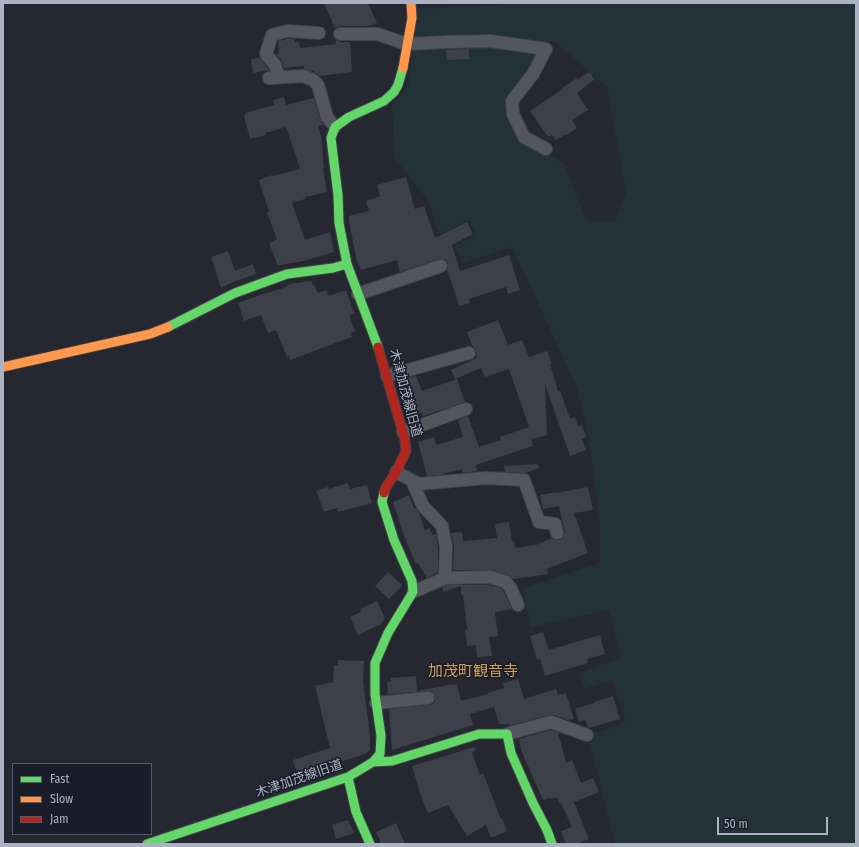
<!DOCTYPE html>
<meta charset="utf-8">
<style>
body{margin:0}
#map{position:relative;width:859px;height:847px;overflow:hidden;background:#252830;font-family:"Fira Sans Condensed",sans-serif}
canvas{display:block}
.frame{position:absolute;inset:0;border:4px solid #adb2c3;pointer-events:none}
.legend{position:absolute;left:12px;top:763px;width:140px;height:72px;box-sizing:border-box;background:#191d2a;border:1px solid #545967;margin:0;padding:5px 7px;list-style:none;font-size:12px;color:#adb2c3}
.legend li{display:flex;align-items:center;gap:8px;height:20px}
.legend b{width:20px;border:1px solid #545967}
.scale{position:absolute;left:717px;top:817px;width:111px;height:18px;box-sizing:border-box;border:2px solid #adb2c3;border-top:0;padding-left:5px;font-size:12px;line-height:14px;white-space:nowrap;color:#adb2c3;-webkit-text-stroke:3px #191d2a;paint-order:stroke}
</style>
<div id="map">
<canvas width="859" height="847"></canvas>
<div class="frame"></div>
<ul class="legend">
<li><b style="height:5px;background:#63d668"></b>Fast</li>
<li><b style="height:5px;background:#ff974d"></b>Slow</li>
<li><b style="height:5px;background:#b3261e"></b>Jam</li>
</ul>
<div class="scale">50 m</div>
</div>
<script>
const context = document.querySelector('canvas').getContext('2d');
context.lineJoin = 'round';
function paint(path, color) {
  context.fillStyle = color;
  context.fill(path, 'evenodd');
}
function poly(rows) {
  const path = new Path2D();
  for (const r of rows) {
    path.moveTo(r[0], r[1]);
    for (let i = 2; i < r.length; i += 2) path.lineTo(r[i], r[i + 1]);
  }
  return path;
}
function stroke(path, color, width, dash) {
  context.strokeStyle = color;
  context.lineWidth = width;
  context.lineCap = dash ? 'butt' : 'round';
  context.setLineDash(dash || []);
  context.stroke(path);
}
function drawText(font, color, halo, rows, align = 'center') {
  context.font = font + ' "Fira Sans Condensed","Noto Sans JP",sans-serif';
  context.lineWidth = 3;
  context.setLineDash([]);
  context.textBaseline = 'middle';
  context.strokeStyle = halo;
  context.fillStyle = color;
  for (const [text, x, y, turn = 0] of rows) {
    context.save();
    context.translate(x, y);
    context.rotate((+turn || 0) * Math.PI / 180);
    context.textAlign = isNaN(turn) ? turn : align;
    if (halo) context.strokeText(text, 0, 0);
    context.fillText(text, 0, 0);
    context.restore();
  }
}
paint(poly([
 [530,3,856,3,856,844,615,844,588,736,626,722,612,680,584,689,579,673,621,658,609,610,531,627,522,589,600,563,600,525,588,432,577,388,512,247,462,263,455,246,476,235,469,220,440,234,426,198,394,157,392,102,398,98,409,85,416,26,415,9],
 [554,41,607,87,626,192,615,221,586,221,564,163,521,141,510,98,529,74,538,50,543,44]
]), '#233236');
paint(poly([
 [324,3,368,3,377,23,369,26,340,26,335,28],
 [288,39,295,39,295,42,299,42,300,48,336,44,336,40,340,42,350,42,352,72,320,76,318,74,314,72,314,71,312,71,304,69,304,66,284,68,281,60,276,54,279,54,278,41],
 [469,49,469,59,447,60,446,50],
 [260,58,269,70,253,73,251,59],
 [589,72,595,79,577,93,588,110,572,120,577,128,567,135,566,134,556,140,552,135,548,137,530,111,563,89,562,88,577,78,577,80],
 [284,97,286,105,314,98,320,119,324,125,318,126,321,136,324,168,323,168,327,192,305,197,305,199,292,203,305,240,330,232,334,252,304,261,285,264,278,266,269,243,277,239,267,213,269,212,259,180,272,175,273,176,300,169,286,127,265,133,266,135,250,139,244,115,246,115,245,113,274,105,273,100],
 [406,177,415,209,424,206,435,238,467,222,473,234,452,245,460,271,509,255,520,290,508,294,506,287,469,299,470,303,459,306,452,284,447,270,448,267,448,263,446,260,443,259,439,259,400,272,397,260,361,270,357,261,349,222,349,216,369,211,366,201,380,196,377,185],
 [228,251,235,271,253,264,256,274,231,283,221,288,211,257],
 [311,281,313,285,314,285,318,293,326,290,329,296,346,290,354,313,349,315,355,331,351,333,352,337,290,360,289,356,287,357,276,330,268,333,261,315,244,321,238,303,263,294,287,287,286,286,290,284],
 [498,320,508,345,522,340,529,357,547,351,552,364,550,364,558,391,560,391,570,419,575,417,578,427,582,425,586,437,582,439,586,450,570,456,545,384,547,435,531,439,533,446,476,465,477,471,463,473,462,469,439,475,427,476,418,442,434,437,436,445,463,437,458,420,468,416,479,447,501,440,500,437,529,427,509,369,485,377,481,368,455,379,451,370,477,358,476,351,473,347,467,332],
 [416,376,422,391,457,379,465,402,423,416,421,412,410,416,405,401,407,400,399,380],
 [538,464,539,468,525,473,505,472,504,466],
 [348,483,350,489,367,485,372,503,338,512,337,508,324,512,316,491,328,487,329,489],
 [588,487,593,510,574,513,588,553,547,569,548,574,513,579,508,575,492,570,453,570,454,547,451,533,462,532,463,541,497,538,495,524,509,522,512,541,514,541,515,548,536,545,552,538,555,540,559,540,562,538,565,533,559,506,543,509,540,495,557,492,557,493],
 [409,495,414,508,416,508,419,513,425,531,429,528,433,535,436,534,438,548,438,573,437,572,427,578,418,563,416,564,404,536,393,502],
 [388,572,402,585,402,586,389,599,375,586],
 [447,585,489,585,501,588,504,593,512,609,495,612,498,636,489,637,492,656,477,657,476,645,467,646,465,630,467,630,463,595,461,595,461,586,443,592,442,588],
 [377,601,385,618,381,624,358,635,350,617,361,612,360,609],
 [543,632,549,650,600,635,605,654,587,659,588,663,545,676,540,659,537,660,530,636],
 [338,660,364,661,363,681,370,736,370,750,365,754,343,761,343,760,338,761,338,759,314,767,317,774,299,779,293,760,330,748,315,686,333,682,334,665,338,665],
 [416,676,417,691,453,684,453,685,457,684,461,701,488,694,488,693,504,688,503,683,518,679,524,699,556,689,558,695,566,693,574,719,568,720,554,715,549,715,512,725,507,724,499,724,494,707,470,714,473,725,392,750,389,709,429,705,433,704,435,701,435,697,434,694,431,691,428,691,388,694,387,682,391,681,391,678],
 [613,696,620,719,589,728,588,727,585,720,579,722,575,709,594,703,594,702],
 [551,730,558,732,566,763,572,760,581,783,593,778,599,792,574,802,589,839,576,844,566,844,561,831,572,827,561,803,560,804,557,797,550,799,549,798,543,800,521,750,519,739],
 [474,747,476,751,472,752,480,775,483,773,501,819,502,818,507,831,491,838,486,825,467,836,448,805,428,813,418,789,419,789,412,766],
 [348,820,354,833,336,839,332,825],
 [396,823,405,844,380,844,380,840,376,832]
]), '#3d4048');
const street = poly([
 [340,34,377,34,407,44,447,42,490,41,546,49,533,74,512,101,513,114,524,137,546,149],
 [279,77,275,65,266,54,272,35,287,31,319,33],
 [269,78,303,76,313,80,318,85,327,117,335,127],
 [358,294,441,266],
 [387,376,469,353],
 [403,432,466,409],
 [396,472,419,484,486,478,524,480,539,522,555,524,557,533],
 [412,481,423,506,442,526,446,547,445,578],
 [413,592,445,578,490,577,506,582,511,589,518,605],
 [376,703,428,698],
 [507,734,551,722,587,735]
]);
const fast = poly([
 [168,327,235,293,287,274,333,268,347,264],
 [378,347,347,264,339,223,338,195,331,138,335,127,349,117,384,101,394,92,398,85,403,68],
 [373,762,392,761,479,734,507,734,511,753,533,803,547,830,552,844],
 [348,777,356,812,370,844],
 [147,844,348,777,373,762,380,754,381,736,375,694,375,663,388,633,413,592,412,581,394,540,382,502,384,493]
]);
const slow = poly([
 [403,68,412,18,411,3],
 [3,367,150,334,168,327]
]);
const jam = poly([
 [378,347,405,440,406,451,396,472,386,487,384,493]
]);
stroke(street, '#404349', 14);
stroke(fast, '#404349', 11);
stroke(slow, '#404349', 11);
stroke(jam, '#404349', 11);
stroke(street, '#54565f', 12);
stroke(fast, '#63d668', 9);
stroke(slow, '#ff974d', 9);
stroke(jam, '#b3261e', 9);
drawText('13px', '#adb2c3', '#191d2a', [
 ["木津加茂線旧道",405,393,75],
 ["木津加茂線旧道",299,779,-19]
]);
drawText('15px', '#cf9e5c', '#191d2a', [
 ["加茂町観音寺",473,672]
]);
</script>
